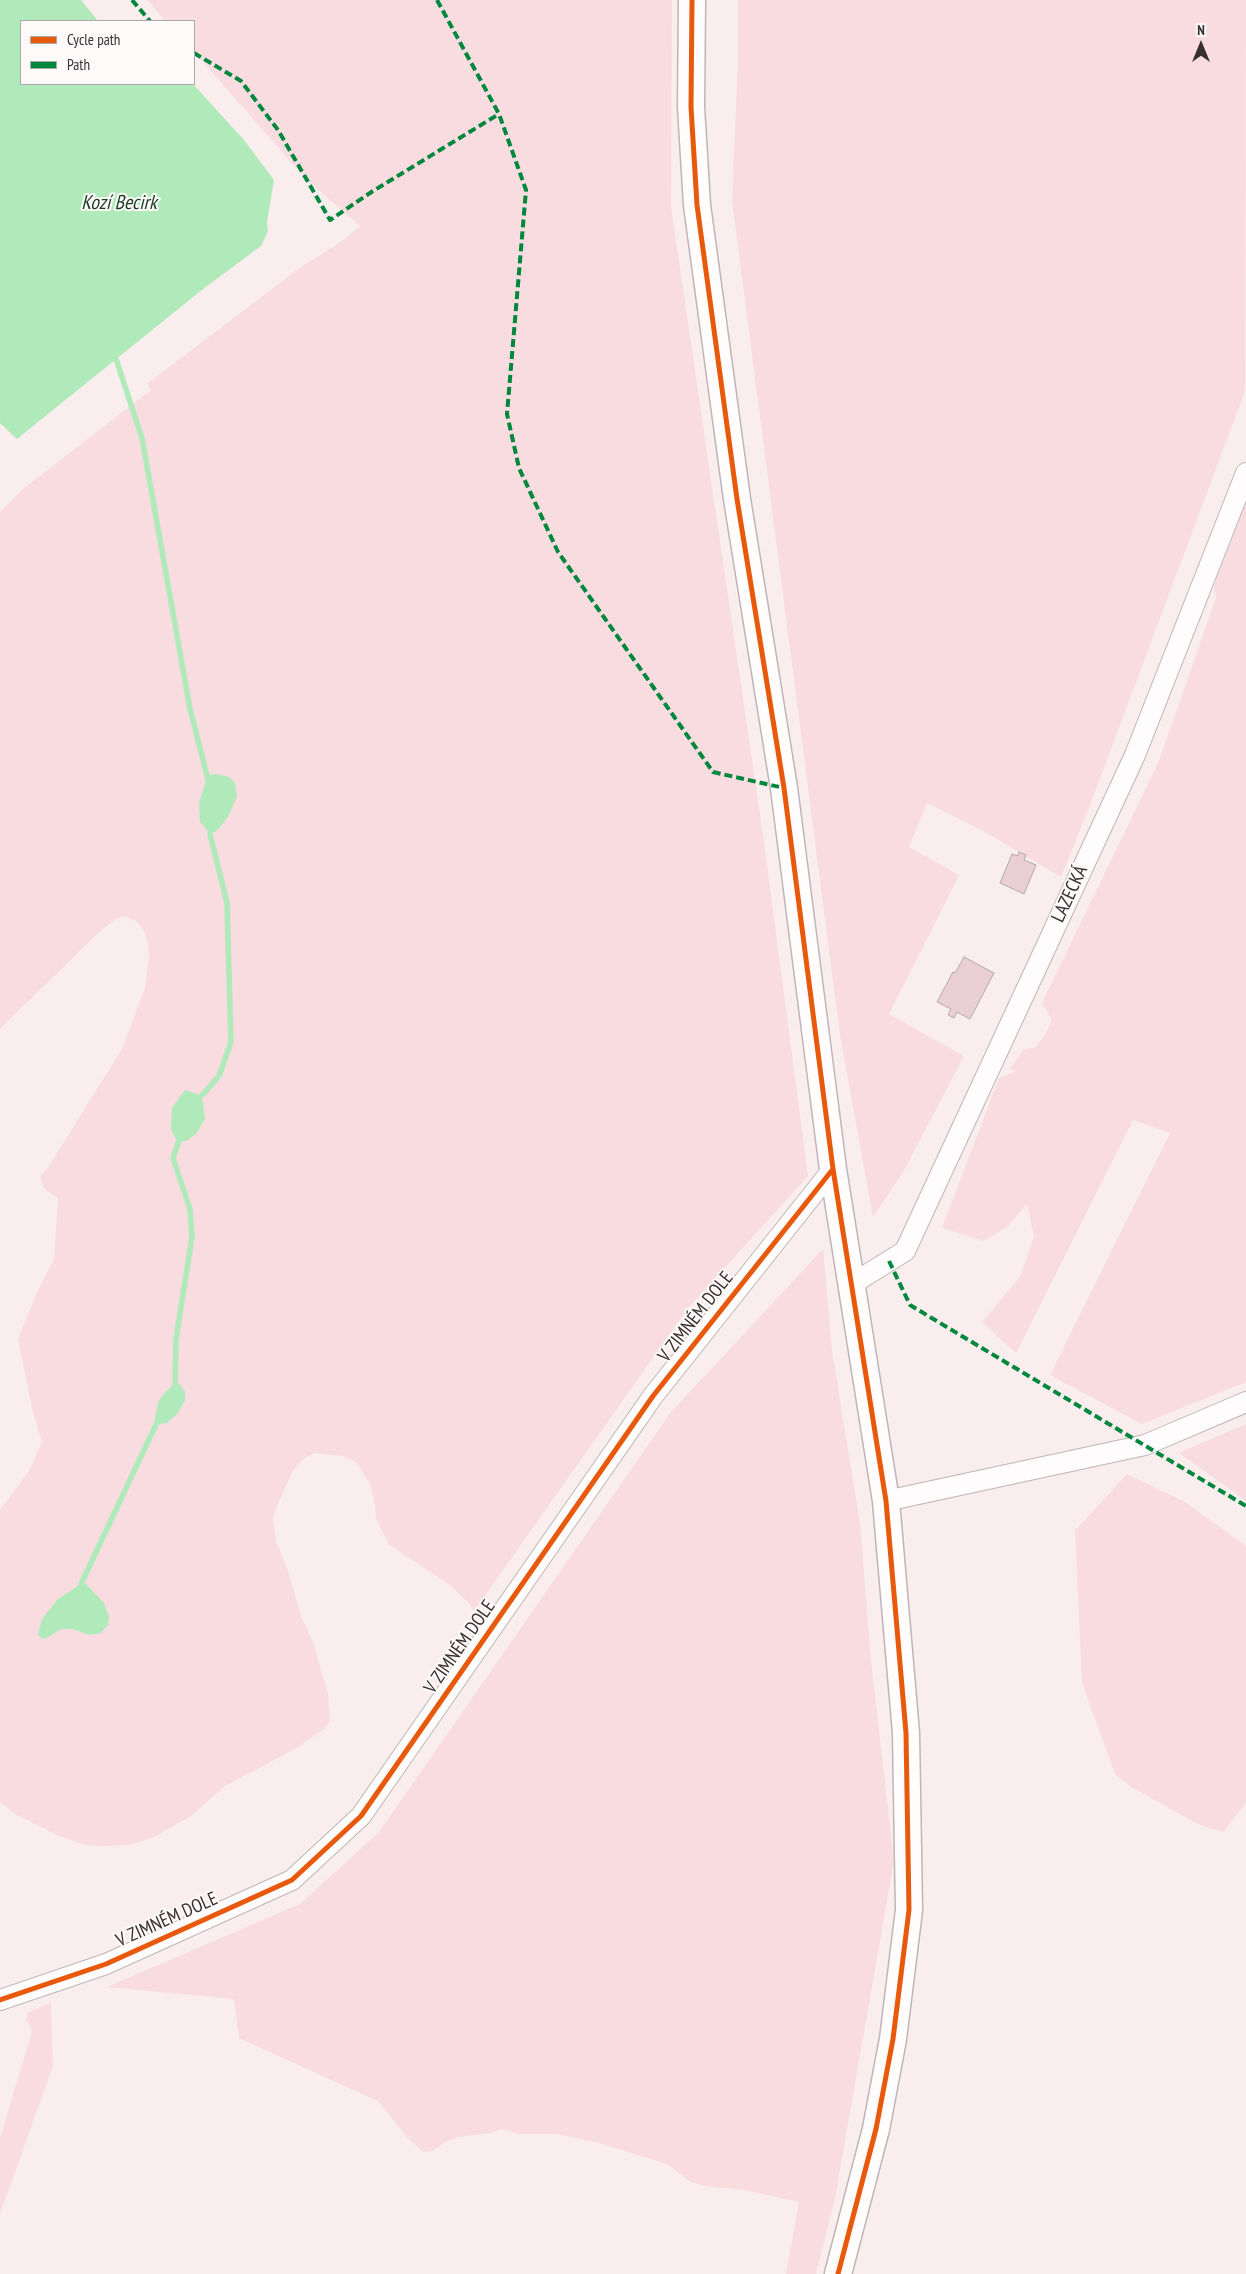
<!DOCTYPE html>
<meta charset="utf-8">
<style>
body{margin:0}
#map{position:relative;width:1246px;height:2274px;overflow:hidden;background:#f9edee;font-family:"PT Sans Narrow",sans-serif}
canvas{display:block}
.legend{position:absolute;left:20px;top:20px;width:175px;height:65px;box-sizing:border-box;background:#fefafa;border:1px solid #aea8a9;margin:0;padding:6px 9px;list-style:none;font-size:15px;color:#362e2f}
.legend li{display:flex;align-items:center;gap:10px;height:25px}
.legend b{width:25px;border:1px solid #aea8a9}
.north{position:absolute;left:1176px;top:20px;width:50px;height:50px;-webkit-text-stroke:4px #fefafa;paint-order:stroke;rotate:0deg;font-size:14px;font-weight:700;line-height:20px;text-align:center;color:#362e2f}
.north::after{content:'';display:block;margin:auto;width:18px;height:22px;background:#362e2f;clip-path:polygon(50% 0,100% 100%,50% 72%,0 100%)}
</style>
<div id="map">
<canvas width="1246" height="2274"></canvas>
<ul class="legend">
<li><b style="height:6px;background:#e8590c"></b>Cycle path</li>
<li><b style="height:6px;background:#00873e"></b>Path</li>
</ul>
<div class="north">N</div>
</div>
<script>
const context = document.querySelector('canvas').getContext('2d');
context.lineJoin = 'round';
function paint(path, color) {
  context.fillStyle = color;
  context.fill(path, 'evenodd');
}
function poly(rows) {
  const path = new Path2D();
  for (const r of rows) {
    path.moveTo(r[0], r[1]);
    for (let i = 2; i < r.length; i += 2) path.lineTo(r[i], r[i + 1]);
  }
  return path;
}
function stroke(path, color, width, dash) {
  context.strokeStyle = color;
  context.lineWidth = width;
  context.lineCap = dash ? 'butt' : 'round';
  context.setLineDash(dash || []);
  context.stroke(path);
}
function drawText(font, color, halo, rows, align = 'center') {
  context.font = font + ' "PT Sans Narrow",sans-serif';
  context.lineWidth = 4;
  context.setLineDash([]);
  context.textBaseline = 'middle';
  context.strokeStyle = halo;
  context.fillStyle = color;
  for (const [text, x, y, turn = 0] of rows) {
    context.save();
    context.translate(x, y);
    context.rotate((+turn || 0) * Math.PI / 180);
    context.textAlign = isNaN(turn) ? turn : align;
    if (halo) context.strokeText(text, 0, 0);
    context.fillText(text, 0, 0);
    context.restore();
  }
}
paint(poly([
 [147,0,672,0,671,207,763,835,808,1176,689,1307,474,1611,469,1603,450,1585,389,1545,376,1519,375,1504,370,1484,356,1462,342,1456,314,1453,302,1460,292,1472,276,1508,273,1518,276,1541,288,1571,302,1619,313,1642,328,1694,330,1721,324,1729,295,1749,225,1786,191,1816,156,1836,131,1845,106,1846,86,1845,59,1836,17,1815,0,1802,0,1510,29,1471,42,1442,32,1408,18,1339,35,1297,54,1259,58,1199,44,1188,40,1176,49,1166,122,1049,145,988,149,958,148,942,144,930,136,921,124,916,114,920,98,933,0,1029,0,512,23,489,151,390,147,384,298,269,342,241,360,226,307,180,194,52,194,21,166,21],
 [738,0,1246,0,1245,391,1092,800,1061,877,987,833,927,803,909,847,959,875,889,1014,964,1056,902,1174,873,1217,840,1035,732,200,738,61],
 [1246,502,1246,1382,1142,1424,1050,1375,1170,1133,1133,1120,1016,1353,982,1322,1020,1277,1034,1236,1027,1204,1007,1227,984,1241,942,1228,999,1078,1016,1071,1010,1069,1023,1050,1036,1047,1046,1033,1052,1020,1042,1003,1159,761,1216,598,1214,586],
 [823,1249,832,1351,860,1523,871,1660,894,1861,835,2198,816,2274,786,2274,799,2202,744,2190,704,2186,691,2182,667,2164,599,2143,556,2134,519,2134,502,2129,491,2133,458,2137,445,2142,433,2151,423,2152,407,2137,378,2101,239,2038,234,1999,107,1987,300,1904,379,1832,671,1412],
 [1246,1424,1246,1501,1179,1453],
 [1127,1474,1185,1502,1246,1546,1246,1803,1223,1832,1200,1825,1133,1788,1115,1774,1082,1683,1075,1531],
 [51,2002,53,2066,0,2214,0,2138,32,2032,29,2023,25,2022,28,2013]
]), '#f8dce0');
paint(poly([
 [0,0,81,0,98,21,21,21,21,84,193,84,244,140,274,180,267,222,268,231,261,246,203,289,17,439,0,423],
 [216,774,229,777,235,783,237,796,229,815,218,830,210,834,200,822,199,803,208,775],
 [185,1090,198,1094,203,1102,205,1119,196,1134,186,1141,177,1141,171,1129,172,1108],
 [180,1384,185,1392,185,1400,178,1413,167,1423,158,1424,155,1417,159,1400,171,1386],
 [81,1584,86,1584,104,1603,109,1617,108,1625,101,1633,90,1635,72,1629,61,1629,47,1638,42,1639,38,1634,42,1619,58,1599]
]), '#b0eaba');
stroke(poly([
 [111,356,116,359,142,438,190,709,209,783],
 [196,1102,219,1076,231,1042,227,903,210,834,211,827],
 [172,1392,175,1385,176,1339,192,1237,190,1209,173,1158,181,1135],
 [81,1584,160,1416]
]), '#b0eaba', 5.5);
const building = poly([
 [1019,852,1026,855,1024,860,1036,865,1024,894,1000,883,1012,854,1018,856,1019,852],
 [964,957,994,973,970,1019,957,1012,954,1018,948,1015,951,1009,937,1002,953,972,955,973,964,957]
]);
paint(building, '#e9cfd4');
stroke(building, '#b2a9aa', 1);
const minor = poly([
 [852,1284,905,1251,1135,755,1246,473],
 [886,1501,1145,1445,1246,1402],
 [0,2000,106,1964,292,1880,361,1816,653,1396,833,1169]
]);
const tertiary = poly([
 [692,0,691,107,697,205,737,499,784,788,833,1169,886,1501,906,1733,909,1910,893,2039,876,2129,838,2274]
]);
stroke(minor, '#bfb5b6', 22);
stroke(tertiary, '#bfb5b6', 29);
stroke(minor, '#fefcfc', 20);
stroke(tertiary, '#fefcfc', 26);
stroke(poly([
 [132,0,150,21],
 [437,0,499,114,526,190,507,414,519,468,558,552,713,772,784,788],
 [194,53,241,81,278,130,330,220,373,191,499,114],
 [889,1261,910,1305,1246,1506]
]), '#00873e', 4, [8, 4]);
stroke(poly([
 [692,0,691,107,697,205,737,499,784,788,833,1169,886,1501,906,1733,909,1910,893,2039,876,2129,838,2274],
 [0,2000,106,1964,292,1880,361,1816,653,1396,833,1169]
]), '#e8590c', 5);
drawText('19px', '#362e2f', '#fefafa', [
 ["LAZECKÁ",1070,894,-65],
 ["V ZIMNÉM DOLE",696,1317,-52],
 ["V ZIMNÉM DOLE",460,1647,-55],
 ["V ZIMNÉM DOLE",167,1920,-24]
]);
drawText('italic 20px', '#193d23', '#fefafa', [
 ["Kozí Becirk",119,203]
]);
</script>
